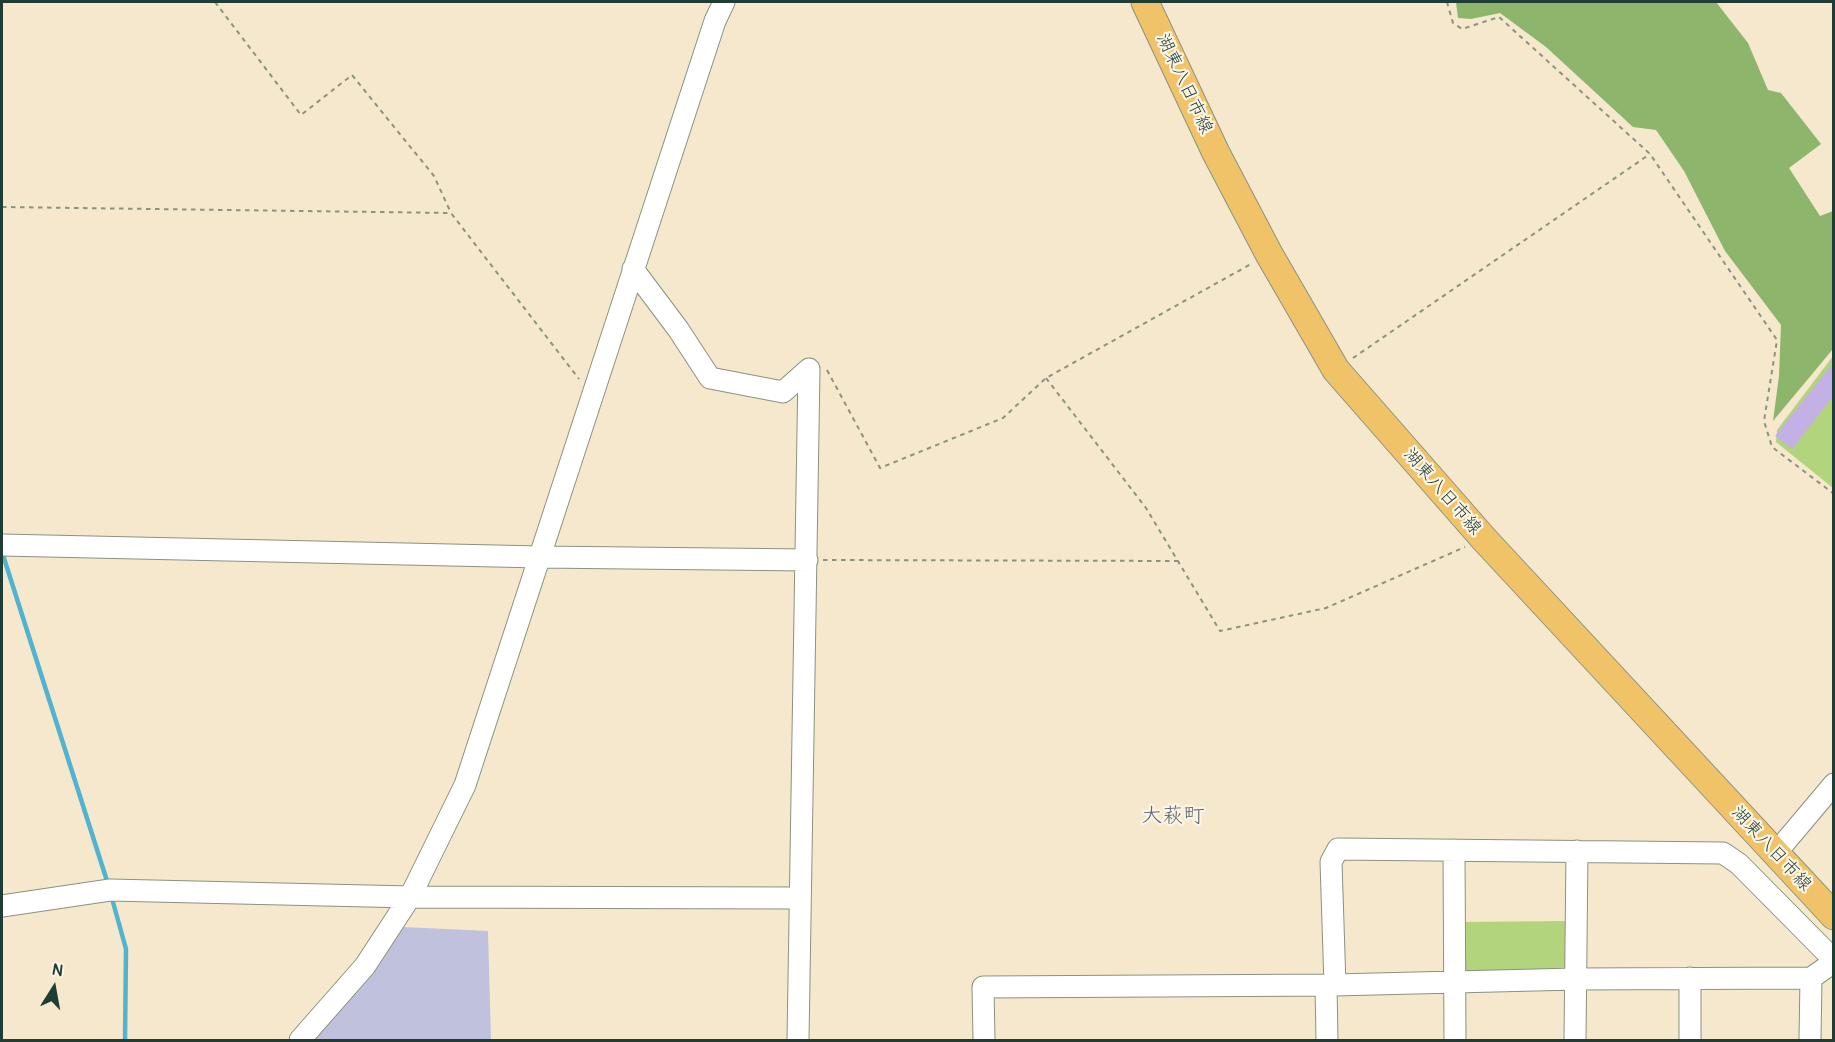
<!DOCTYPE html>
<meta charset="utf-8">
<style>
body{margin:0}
#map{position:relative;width:1835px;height:1042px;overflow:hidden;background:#f5e8cd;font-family:Pangolin,sans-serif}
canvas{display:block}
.frame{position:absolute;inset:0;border:3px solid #1f3d34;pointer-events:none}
.north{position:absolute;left:24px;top:958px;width:60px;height:60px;-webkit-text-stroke:4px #fcf5e5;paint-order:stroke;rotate:11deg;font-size:16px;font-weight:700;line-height:24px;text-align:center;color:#1f3d34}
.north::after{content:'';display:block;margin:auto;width:21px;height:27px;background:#1f3d34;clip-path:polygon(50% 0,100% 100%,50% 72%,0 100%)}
</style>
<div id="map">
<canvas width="1835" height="1042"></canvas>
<div class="frame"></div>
<div class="north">N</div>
</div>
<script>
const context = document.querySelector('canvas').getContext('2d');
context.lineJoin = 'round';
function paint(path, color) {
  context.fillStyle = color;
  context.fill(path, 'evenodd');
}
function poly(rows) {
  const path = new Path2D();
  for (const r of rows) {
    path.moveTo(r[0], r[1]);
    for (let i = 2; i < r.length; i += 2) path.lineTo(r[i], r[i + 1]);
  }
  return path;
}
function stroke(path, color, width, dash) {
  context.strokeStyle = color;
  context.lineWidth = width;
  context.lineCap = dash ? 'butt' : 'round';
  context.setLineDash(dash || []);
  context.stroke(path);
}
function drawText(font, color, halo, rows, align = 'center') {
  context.font = font + ' Pangolin,"Klee One",sans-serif';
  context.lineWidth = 4.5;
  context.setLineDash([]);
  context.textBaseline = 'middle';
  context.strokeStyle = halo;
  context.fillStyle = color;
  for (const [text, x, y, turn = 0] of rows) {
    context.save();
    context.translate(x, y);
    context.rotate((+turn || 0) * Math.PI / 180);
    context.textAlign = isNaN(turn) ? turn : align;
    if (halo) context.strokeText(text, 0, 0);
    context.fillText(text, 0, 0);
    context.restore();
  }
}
paint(poly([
 [403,927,488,931,491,1040,311,1040,343,1008]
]), '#c0c2dd');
paint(poly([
 [1833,356,1833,488,1776,442,1777,430],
 [1569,921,1570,970,1463,972,1463,922]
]), '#b2d47c');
paint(poly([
 [1456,2,1716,2,1748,43,1768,90,1781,93,1821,144,1789,168,1820,216,1833,211,1833,349,1773,421,1779,376,1781,325,1725,251,1684,171,1656,130,1633,127,1546,47,1500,13,1471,19,1458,18]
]), '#8db66c');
stroke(poly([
 [2,552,108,884],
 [111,895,126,949,125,1040]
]), '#52b3d1', 4.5);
paint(poly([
 [1833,363,1833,396,1792,449,1775,436]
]), '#c3b0e4');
const minor = poly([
 [633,269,678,329,710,378,783,392,809,369],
 [2,545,540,557,807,560],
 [1454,850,1455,1040],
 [1775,854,1834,784],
 [2,906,110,890,410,897,800,898],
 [1690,978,1690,1040],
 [1326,985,1327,1040],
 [1335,985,1331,862,1338,849,1723,853,1739,864,1834,960],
 [300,1040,365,966,410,897,465,785,715,21,724,2],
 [798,1040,809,369],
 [984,1040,983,987,1335,985,1575,979,1811,978,1834,962],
 [1575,1040,1577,851],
 [1810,1040,1811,978]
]);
const major = poly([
 [1145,2,1216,153,1269,254,1336,370,1484,539,1834,916]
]);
stroke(minor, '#8a9280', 23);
stroke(major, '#8a9280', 29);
stroke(poly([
 [215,2,301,115,352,75,434,176,451,213],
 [1447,2,1453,23,1462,29,1499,17,1650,154,1777,340,1764,421,1772,447,1834,494],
 [2,207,451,213,579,379],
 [1353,358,1650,154],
 [827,370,880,468,1003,418,1046,378,1251,264],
 [1046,378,1146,508,1220,631,1326,608,1465,547],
 [823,560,1180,561]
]), '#8a9280', 2, [4.5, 4.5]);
stroke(minor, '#fff', 21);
stroke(major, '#f1c369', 27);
drawText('18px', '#1f3d34', '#fcf5e5', [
 ["湖東八日市線",1184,84,65],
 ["湖東八日市線",1442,492,49],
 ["湖東八日市線",1771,849,47]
]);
drawText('21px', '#586572', '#fcf5e5', [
 ["大萩町",1173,817]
]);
</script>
